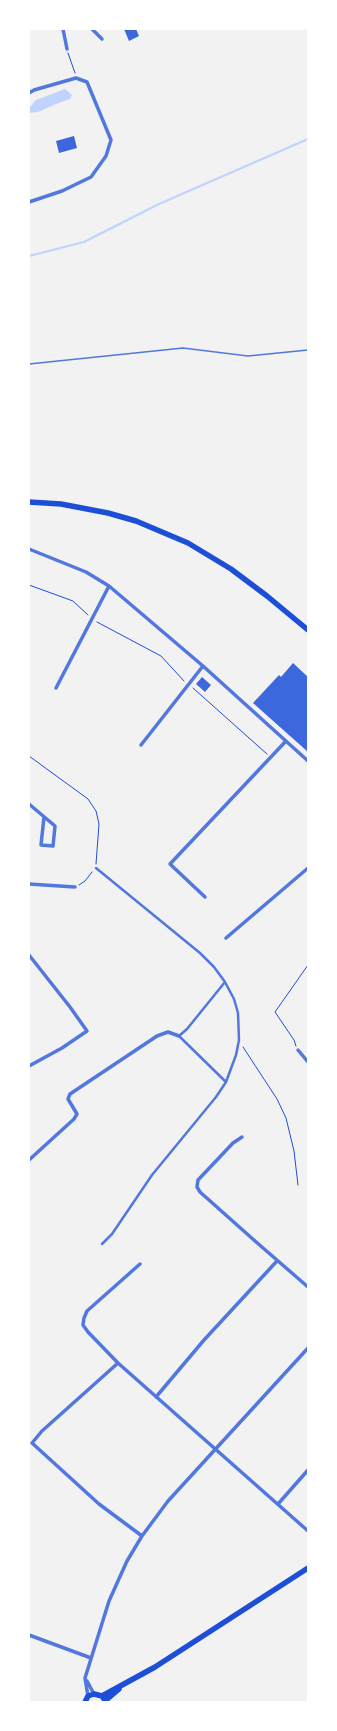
<!DOCTYPE html>
<style>
body{margin:0}
#map{position:relative;width:337px;height:1731px;overflow:hidden;background:#f2f2f2;font-family:Poppins,sans-serif}
canvas{display:block}
.frame{position:absolute;inset:0;border:30px solid #fff;pointer-events:none}
</style>
<div id="map">
<canvas width="337" height="1731"></canvas>
<div class="frame"></div>
</div>
<script>
const context = document.querySelector('canvas').getContext('2d');
context.lineJoin = 'round';
function paint(path, color) {
  context.fillStyle = color;
  context.fill(path, 'evenodd');
}
function poly(rows) {
  const path = new Path2D();
  for (const r of rows) {
    path.moveTo(r[0], r[1]);
    for (let i = 2; i < r.length; i += 2) path.lineTo(r[i], r[i + 1]);
  }
  return path;
}
function stroke(path, color, width, dash) {
  context.strokeStyle = color;
  context.lineWidth = width;
  context.lineCap = dash ? 'butt' : 'round';
  context.setLineDash(dash || []);
  context.stroke(path);
}
paint(poly([
 [65,89,72,95,70,99,56,104,38,112,29,113,29,108,36,100]
]), '#bfd3fe');
stroke(poly([
 [29,256,84,242,159,204,308,139]
]), '#bfd3fe', 2);
paint(poly([
 [124,29,136,29,139,36,129,41],
 [74,136,77,148,59,153,56,141],
 [293,663,308,677,308,752,253,703,279,675,281,677],
 [202,677,211,685,205,692,196,684]
]), '#3d67dc');
stroke(poly([
 [68,53,75,73],
 [29,585,73,601,88,615],
 [97,622,161,656,184,681],
 [193,688,267,754],
 [29,756,88,799,96,811,99,824,96,864],
 [79,885,85,881,92,872],
 [296,1046,294,1040,275,1012,308,965],
 [243,1047,277,1099,286,1118,294,1151,298,1185]
]), '#1d4ed8', 1);
stroke(poly([
 [29,364,183,348,248,356,308,350]
]), '#5277de', 1.5);
stroke(poly([
 [96,868,200,953,214,967,225,982,187,1029,179,1036,226,1082],
 [102,1244,112,1234,152,1175,216,1097,226,1082,236,1055,239,1040,238,1013,234,999,225,982]
]), '#5277de', 2.5);
stroke(poly([
 [63,29,67,49],
 [92,29,102,39],
 [29,93,34,90,76,78,87,82,111,140,106,156,91,177,62,191,29,202],
 [29,549,86,572,109,586,203,666,308,761],
 [56,688,109,586],
 [141,745,203,666],
 [29,804,55,826,53,846,41,845,44,817],
 [29,884,75,887],
 [205,897,170,864,286,741],
 [226,938,308,868],
 [29,955,70,1007,87,1031,62,1048,29,1066],
 [298,1050,308,1062],
 [242,1137,233,1143,198,1180,197,1187,200,1192,255,1241,308,1287],
 [29,1160,74,1119,77,1114,68,1099,70,1094,157,1036,168,1032,179,1036],
 [140,1264,87,1311,84,1318,83,1325,88,1332,118,1363,308,1531],
 [118,1363,42,1431,32,1443,99,1504,142,1536],
 [156,1397,204,1340,277,1261],
 [278,1504,308,1470],
 [29,1635,91,1658],
 [87,1681,94,1694],
 [88,1696,85,1678,109,1601,127,1561,142,1536,168,1501,308,1348]
]), '#5277de', 3.5);
stroke(poly([
 [29,502,61,504,108,513,136,521,188,543,231,569,267,596,308,630],
 [102,1696,155,1667,308,1568],
 [105,1701,119,1689],
 [85,1702,88,1696,94,1694,102,1696,106,1702]
]), '#1d4ed8', 5.5);
</script>
